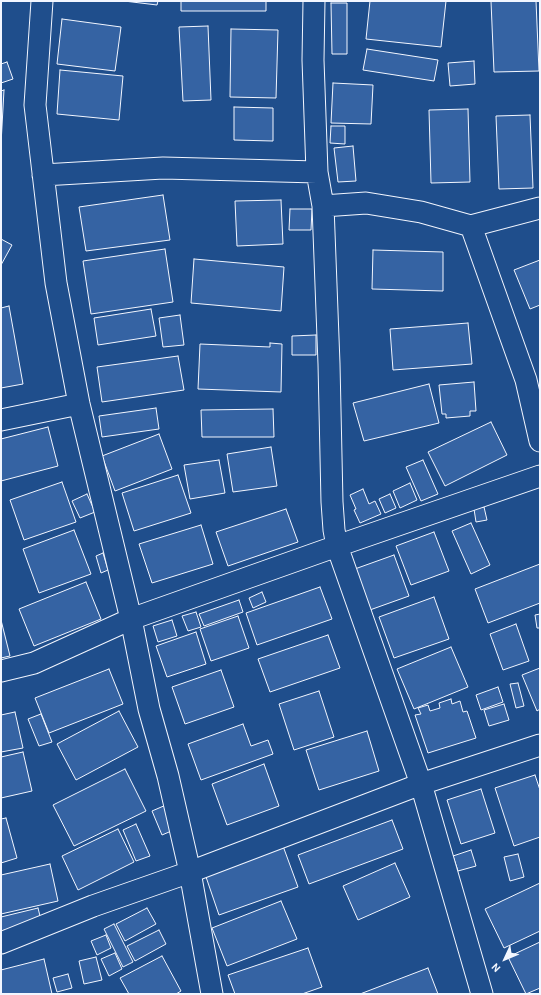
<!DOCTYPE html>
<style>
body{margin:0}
#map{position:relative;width:541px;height:995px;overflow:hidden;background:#1f4e8c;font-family:Karla,sans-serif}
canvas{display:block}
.frame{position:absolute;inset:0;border:2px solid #f2f6ff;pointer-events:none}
.north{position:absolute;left:485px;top:939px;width:40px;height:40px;-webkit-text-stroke:3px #1f4e8c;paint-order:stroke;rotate:226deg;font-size:11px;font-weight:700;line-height:16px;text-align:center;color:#f2f6ff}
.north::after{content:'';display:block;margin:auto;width:14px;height:18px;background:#f2f6ff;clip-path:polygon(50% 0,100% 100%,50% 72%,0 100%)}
</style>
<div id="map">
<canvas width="541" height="995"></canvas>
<div class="frame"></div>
<div class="north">N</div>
</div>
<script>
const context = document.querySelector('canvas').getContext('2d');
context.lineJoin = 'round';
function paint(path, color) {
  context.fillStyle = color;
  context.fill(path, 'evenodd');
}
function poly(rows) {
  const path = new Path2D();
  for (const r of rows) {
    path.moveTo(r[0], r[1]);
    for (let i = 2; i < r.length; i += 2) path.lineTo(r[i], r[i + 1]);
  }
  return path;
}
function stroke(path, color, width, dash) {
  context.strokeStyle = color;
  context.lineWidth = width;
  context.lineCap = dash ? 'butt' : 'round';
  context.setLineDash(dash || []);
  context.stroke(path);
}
const building = poly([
 [124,1,158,1,157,5,124,1],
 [181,1,266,1,266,11,181,11,181,1],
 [370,1,446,1,441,47,366,39,370,1],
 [491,1,536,1,539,71,494,72,491,1],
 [331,3,347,3,347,54,332,54,331,3],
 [62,19,121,27,115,71,57,64,62,19],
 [208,26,211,100,183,101,179,27,208,26],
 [231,29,278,30,276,98,230,97,231,29],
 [367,49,438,60,434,81,363,70,367,49],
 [474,61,475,84,450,86,448,63,474,61],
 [7,62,13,79,1,83,1,64,7,62],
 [60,70,123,76,119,120,57,114,60,70],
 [333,83,373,85,371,124,331,123,333,83],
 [4,90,1,144,1,91,4,90],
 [234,107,273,108,273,141,234,140,234,107],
 [468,109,470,182,431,183,429,110,468,109],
 [530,115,533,188,499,189,496,116,530,115],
 [331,126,345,126,345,144,330,143,331,126],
 [353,146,356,181,338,182,334,148,353,146],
 [163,195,170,240,86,251,79,207,163,195],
 [281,200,283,244,237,246,235,201,281,200],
 [290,209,312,209,311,230,289,230,290,209],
 [1,239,12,245,1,265,1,239],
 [165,249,173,302,91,314,83,261,165,249],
 [373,250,443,252,443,291,372,289,373,250],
 [194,259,284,267,281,311,191,303,194,259],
 [540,260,540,305,530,309,514,270,540,260],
 [9,306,23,384,1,388,1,308,9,306],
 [151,309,156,336,98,345,94,318,151,309],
 [180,315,184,345,163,347,159,318,180,315],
 [468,323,472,364,393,370,390,329,468,323],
 [316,335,316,355,292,355,292,336,316,335],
 [270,343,282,344,281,392,198,389,200,344,270,347,270,343],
 [178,356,184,390,102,402,97,367,178,356],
 [474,382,476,411,470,411,470,416,446,418,446,414,442,414,439,385,474,382],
 [429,384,439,423,364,441,353,403,429,384],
 [156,408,159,429,102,437,99,416,156,408],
 [273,409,274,437,202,437,201,410,273,409],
 [491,422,507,455,445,486,428,452,491,422],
 [48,427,58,466,1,481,1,439,48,427],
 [159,434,172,469,115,491,102,456,159,434],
 [271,447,277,486,233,492,227,454,271,447],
 [219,460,225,493,190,499,184,465,219,460],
 [423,460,438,494,421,501,406,467,423,460],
 [178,475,191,513,134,531,122,493,178,475],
 [62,482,76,522,24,540,10,500,62,482],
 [410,483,417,500,400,508,393,491,410,483],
 [363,489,369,504,375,501,381,514,360,523,354,510,356,509,350,495,363,489],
 [87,494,95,512,80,518,72,501,87,494],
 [390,494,396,508,385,513,379,499,390,494],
 [484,507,487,520,476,522,474,509,484,507],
 [286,509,298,542,228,566,216,532,286,509],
 [471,523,490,565,471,574,452,531,471,523],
 [201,525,213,564,152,583,139,544,201,525],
 [74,530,91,574,39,593,23,549,74,530],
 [434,532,449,571,411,585,396,546,434,532],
 [103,553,108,570,101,573,96,556,103,553],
 [394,555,409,596,367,611,352,570,394,555],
 [540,564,540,603,488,623,475,589,540,564],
 [86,582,101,619,34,646,19,609,86,582],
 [320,587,332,619,257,645,246,613,320,587],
 [262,592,266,602,253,608,249,598,262,592],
 [434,597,449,639,394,658,379,617,434,597],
 [239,600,243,612,204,626,199,614,239,600],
 [196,612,201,627,188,631,182,616,196,612],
 [540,614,540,628,537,628,535,615,540,614],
 [238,616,249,648,211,661,200,629,238,616],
 [1,620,10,656,1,658,1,620],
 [172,620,177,636,158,642,153,626,172,620],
 [516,624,529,661,503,670,490,634,516,624],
 [196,632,206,664,167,677,156,646,196,632],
 [328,635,340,668,270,692,258,659,328,635],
 [451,647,468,687,414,709,397,669,451,647],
 [540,668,540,709,537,711,522,675,540,668],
 [109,669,123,704,49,733,35,698,109,669],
 [221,670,234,707,185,724,172,687,221,670],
 [518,683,524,706,516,708,510,684,518,683],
 [498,687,503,702,481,710,476,695,498,687],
 [319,691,334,737,294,750,279,704,319,691],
 [451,699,452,704,460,701,463,712,467,711,476,738,428,753,415,715,421,714,418,708,428,705,430,711,440,708,439,703,451,699],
 [504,704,509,720,489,726,484,710,504,704],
 [119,711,138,747,76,780,57,744,119,711],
 [15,712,23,748,1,752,1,715,15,712],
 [41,714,52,742,39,746,28,719,41,714],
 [243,724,251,746,268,740,273,754,201,780,188,744,243,724],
 [367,731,379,771,319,790,306,750,367,731],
 [23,752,32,791,1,798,1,757,23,752],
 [264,764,279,806,227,825,212,784,264,764],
 [125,769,146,811,74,846,53,805,125,769],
 [535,775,540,790,540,837,514,846,495,788,535,775],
 [481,789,495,833,461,844,447,800,481,789],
 [166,805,176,829,162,835,152,811,166,805],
 [6,818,17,858,1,863,1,819,6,818],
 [392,820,403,849,309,884,298,855,392,820],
 [136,824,150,856,136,861,123,830,136,824],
 [118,829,134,862,78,890,62,856,118,829],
 [283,846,298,887,219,915,205,874,283,846],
 [471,850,476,866,458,871,453,856,471,850],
 [518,854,524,877,510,881,504,857,518,854],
 [395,863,410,897,358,920,343,886,395,863],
 [50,864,58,901,1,914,1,875,50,864],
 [540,883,540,931,504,948,485,909,540,883],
 [281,901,297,939,227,966,212,928,281,901],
 [38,908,41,920,1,931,1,917,38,908],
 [147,908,156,924,125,941,116,924,147,908],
 [114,924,133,962,123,967,104,929,114,924],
 [159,930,166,944,135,961,127,946,159,930],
 [106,935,111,948,97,955,91,941,106,935],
 [540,942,540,988,526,994,508,957,540,942],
 [308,948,322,987,302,994,235,994,228,975,308,948],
 [115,953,122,969,109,976,101,959,115,953],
 [162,956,181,991,176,994,129,994,120,978,162,956],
 [96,957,102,980,84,984,79,961,96,957],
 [44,959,52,994,1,994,1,970,44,959],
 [428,968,438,994,360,994,428,968],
 [68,974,72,988,57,992,53,978,68,974]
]);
paint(building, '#3563a3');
stroke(building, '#f2f6ff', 1);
const minor = poly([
 [42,1,35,105,56,283,79,404,131,619,149,709,168,776,190,872,212,994],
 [314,1,313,60,317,172,323,206,329,364,332,502,334,530,337,546,421,784,482,994],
 [43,175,163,168,317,172],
 [323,206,366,203,421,212,471,226,540,208],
 [471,226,526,380,540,441],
 [1,420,79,404],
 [1,671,34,663,131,619,337,546,540,476],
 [1,943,93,906,190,872,421,784,540,745]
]);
stroke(minor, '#f2f6ff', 23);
stroke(minor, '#1f4e8c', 21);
</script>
